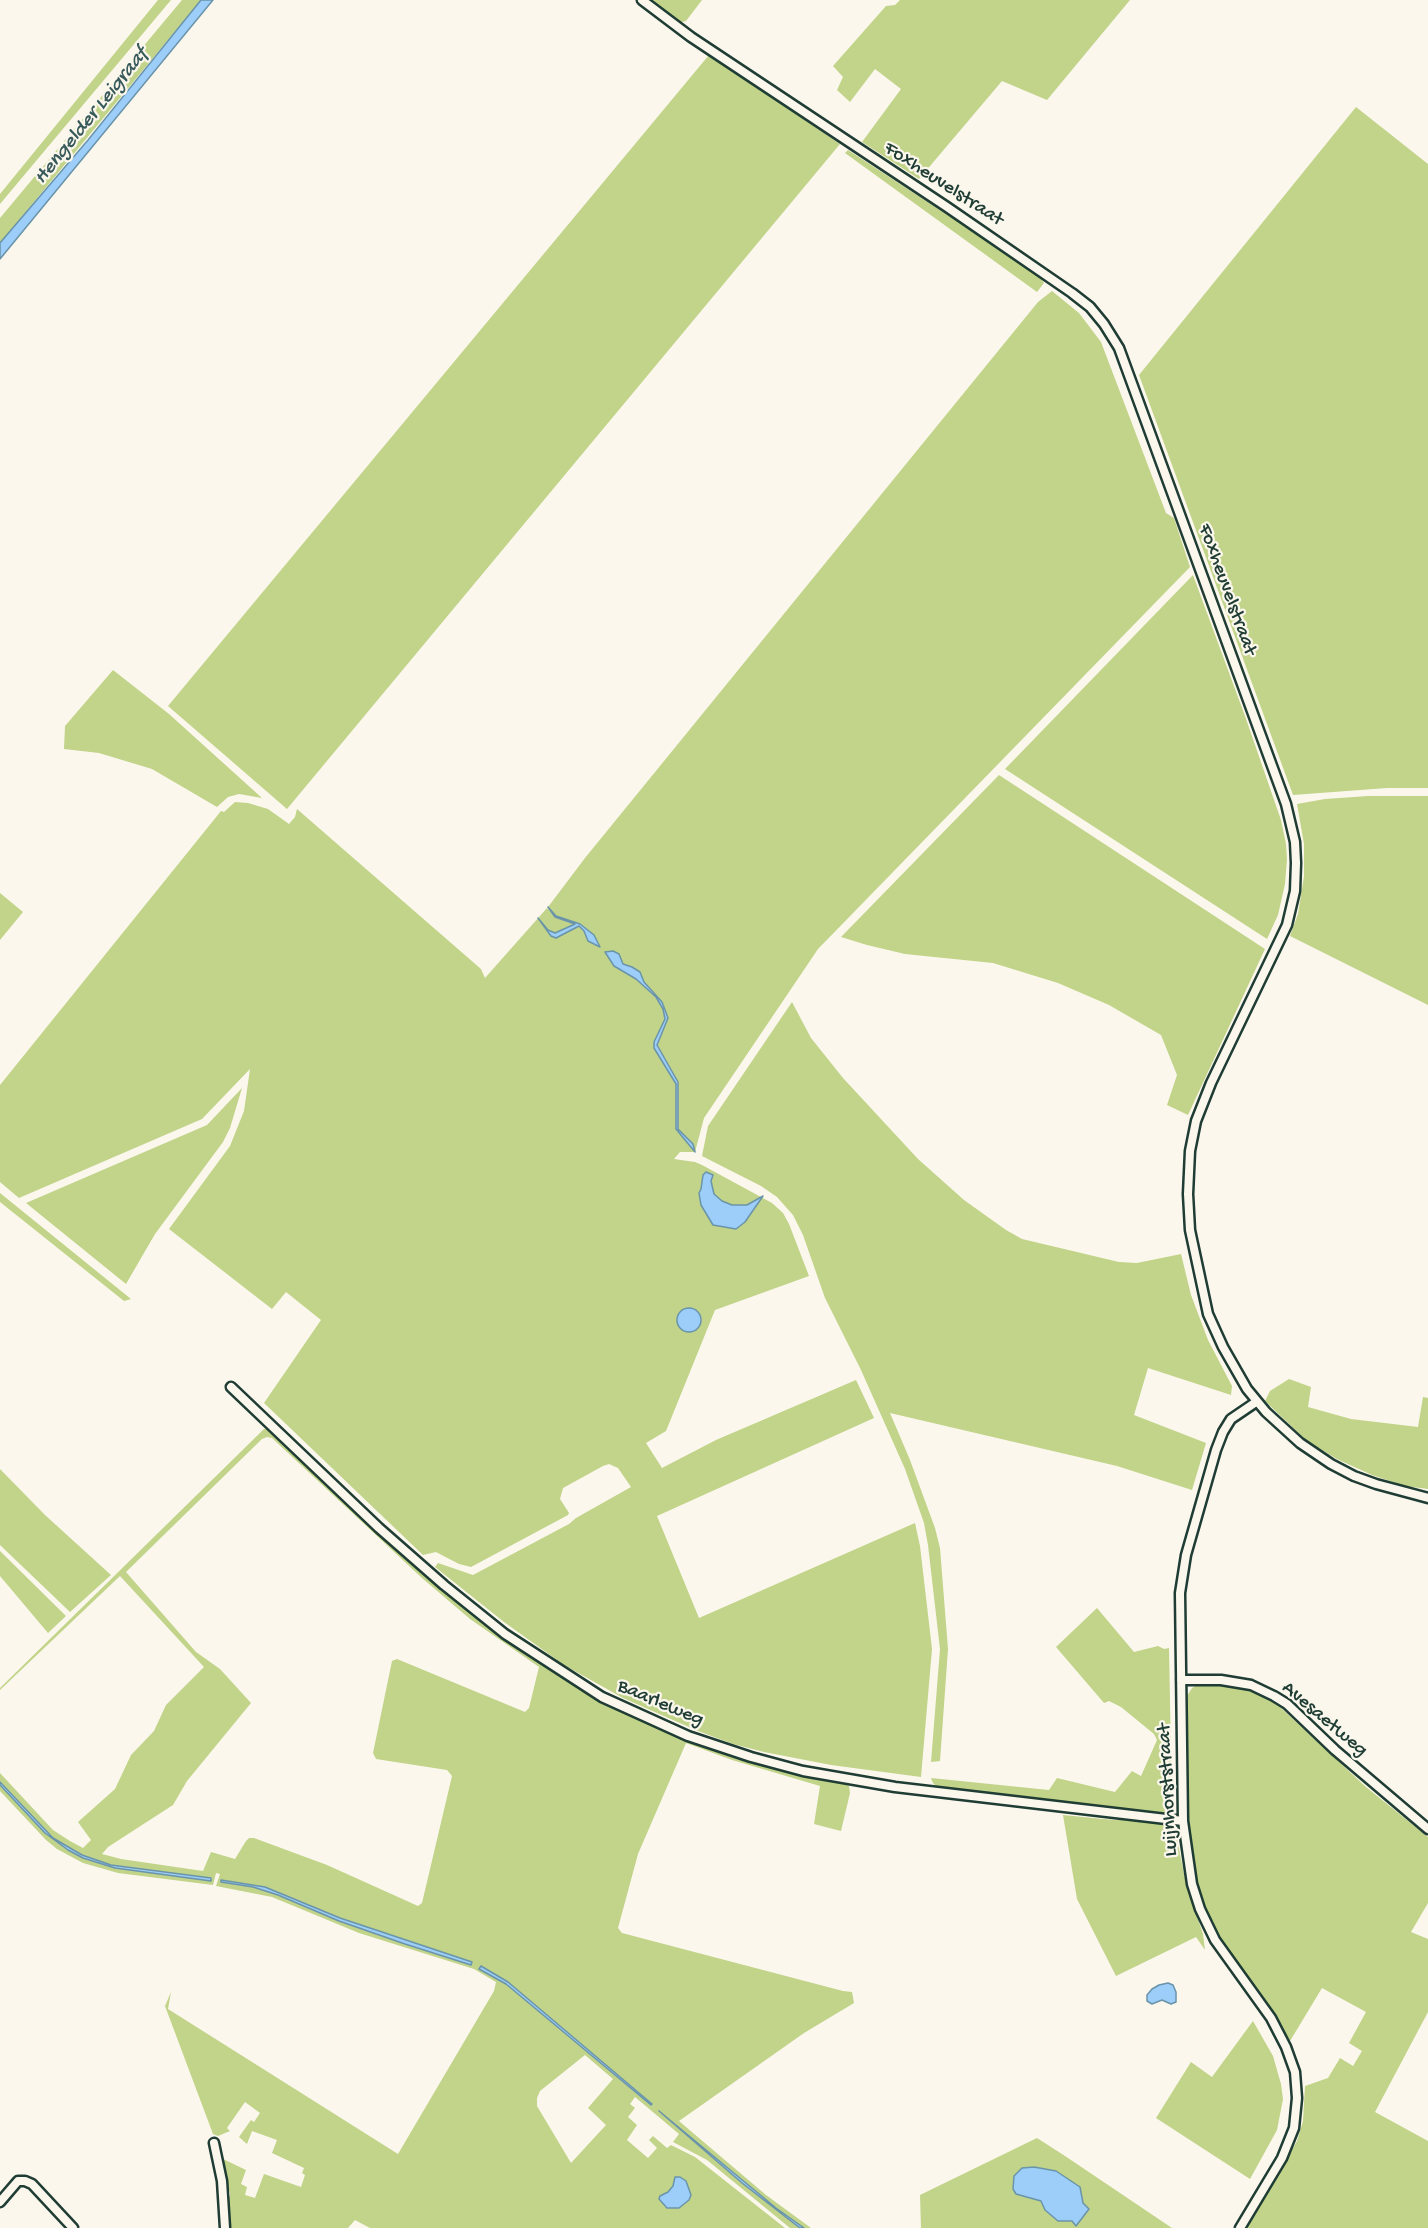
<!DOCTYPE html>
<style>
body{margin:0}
canvas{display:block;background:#fbf7ec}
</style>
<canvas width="1428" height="2228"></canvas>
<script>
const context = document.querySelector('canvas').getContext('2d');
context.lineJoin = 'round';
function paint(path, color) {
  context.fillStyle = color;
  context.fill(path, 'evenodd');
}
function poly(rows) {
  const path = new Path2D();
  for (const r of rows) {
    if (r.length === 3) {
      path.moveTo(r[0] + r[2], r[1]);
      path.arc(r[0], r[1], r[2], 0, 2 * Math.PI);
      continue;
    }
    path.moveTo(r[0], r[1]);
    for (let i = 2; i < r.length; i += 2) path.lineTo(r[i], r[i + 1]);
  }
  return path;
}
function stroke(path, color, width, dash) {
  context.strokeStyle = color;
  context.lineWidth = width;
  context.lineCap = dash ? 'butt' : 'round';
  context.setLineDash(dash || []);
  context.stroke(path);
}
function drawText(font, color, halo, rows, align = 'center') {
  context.font = font + ' "Gochi Hand",sans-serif';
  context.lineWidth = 4.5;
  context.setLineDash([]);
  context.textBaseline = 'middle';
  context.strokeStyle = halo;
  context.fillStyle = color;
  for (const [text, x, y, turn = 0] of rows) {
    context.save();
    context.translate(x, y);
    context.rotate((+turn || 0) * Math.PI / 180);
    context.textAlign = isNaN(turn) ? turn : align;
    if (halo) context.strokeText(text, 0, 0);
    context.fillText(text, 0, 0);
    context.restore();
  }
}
paint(poly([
 [158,0,171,0,0,204,0,194],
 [182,0,201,0,0,243,0,218],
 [653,0,702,0,686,21,678,23],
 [900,0,1130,0,1047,100,1002,81,919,179,862,142,901,89,875,69,850,102,837,90,843,77,833,66,886,6,895,5],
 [709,55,840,144,287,809,168,706],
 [1356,107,1428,164,1428,788,1387,788,1293,795,1139,375],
 [848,150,1036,273,1044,283,1037,292,845,153],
 [1052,291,1079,313,1101,342,1166,513,1174,518,1190,567,818,949,704,1118,695,1152,680,1152,674,1159,695,1162,702,1165,772,1203,783,1213,789,1224,809,1276,715,1310,666,1431,646,1443,662,1468,716,1440,856,1380,874,1418,657,1516,699,1618,915,1523,920,1546,932,1649,921,1777,831,1765,764,1752,733,1744,698,1731,623,1698,564,1665,504,1622,435,1567,438,1563,473,1575,569,1524,576,1518,631,1487,618,1468,609,1464,603,1466,563,1488,560,1499,569,1513,568,1515,471,1567,459,1564,436,1552,423,1555,264,1403,321,1320,286,1292,272,1309,169,1229,230,1146,244,1111,250,1069,202,1119,19,1198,0,1182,0,1085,221,811,224,812,235,802,248,803,268,809,289,824,295,817,297,809,481,969,485,978,547,908,552,912,548,907,585,858,1038,302],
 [552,914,562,919,580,924,594,935,588,941,584,931,579,926,556,938,551,936,540,921,551,933,555,933,576,924,567,922],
 [619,954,623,964,640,972,644,982,662,1002,666,1020,657,1045,678,1082,678,1129,693,1144,676,1129,676,1084,654,1042,665,1021,663,1009,656,997,636,979,614,966],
 [703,1175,711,1181,714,1194,718,1199,732,1205,747,1205,761,1197,731,1227,723,1226,708,1218,699,1193,702,1189],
 [1193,575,1245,716,1281,820,1286,844,1287,859,1285,884,1278,915,1267,939,1005,769],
 [113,670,169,714,262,798,239,794,228,797,217,807,152,769,99,753,64,749,65,726],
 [999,775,1265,949,1188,1115,1167,1105,1177,1075,1161,1035,1109,1005,1058,983,993,963,905,954,867,945,841,937],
 [1368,796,1428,796,1428,1005,1290,936,1298,914,1304,876,1304,844,1297,804,1325,799],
 [0,893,23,912,0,940],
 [792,1002,811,1038,843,1078,918,1159,964,1200,1006,1230,1022,1239,1119,1262,1137,1263,1181,1254,1191,1295,1208,1340,1232,1386,1231,1395,1148,1368,1134,1415,1206,1443,1192,1490,1117,1466,890,1413,910,1460,935,1528,940,1548,948,1649,940,1761,931,1762,940,1649,928,1545,924,1523,905,1469,861,1370,825,1298,803,1235,793,1215,777,1197,761,1186,702,1156,708,1126],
 [242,1088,230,1128,223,1142,155,1234,126,1284,26,1203,207,1125],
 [0,1193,131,1299,124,1301,0,1202],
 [1289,1379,1311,1387,1308,1407,1351,1419,1418,1427,1423,1397,1428,1398,1428,1489,1405,1486,1372,1475,1337,1459,1307,1441,1265,1401,1270,1391],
 [264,1429,270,1429,447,1591,623,1709,809,1775,844,1782,849,1786,850,1793,841,1831,814,1824,820,1786,732,1760,686,1743,638,1854,618,1928,622,1933,843,1991,852,1992,854,2003,804,2033,679,2121,766,2195,811,2228,790,2228,707,2160,673,2142,679,2134,635,2097,630,2104,635,2108,628,2117,637,2125,627,2140,648,2158,657,2148,649,2140,653,2136,667,2148,671,2145,695,2157,785,2228,370,2228,355,2220,348,2228,229,2228,226,2200,230,2196,230,2192,226,2187,223,2159,246,2170,241,2184,247,2187,245,2195,255,2198,264,2174,301,2187,305,2175,302,2173,304,2168,272,2153,277,2140,252,2131,247,2144,239,2137,251,2120,254,2122,260,2113,245,2102,227,2128,230,2131,218,2136,213,2134,165,2006,171,1992,168,2009,398,2154,494,1991,496,1982,474,1969,359,1933,272,1897,216,1886,220,1874,216,1873,213,1885,118,1873,83,1863,57,1849,46,1840,0,1791,0,1773,53,1830,70,1841,83,1848,91,1840,78,1822,115,1789,131,1755,154,1731,166,1705,204,1667,120,1576,0,1690,0,1688],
 [267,1437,272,1438,422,1578,470,1619,539,1667,529,1708,525,1712,397,1659,392,1661,373,1753,376,1759,447,1770,452,1776,422,1903,418,1906,327,1865,254,1838,249,1838,246,1841,235,1859,211,1852,203,1871,121,1859,102,1854,108,1847,173,1805,187,1781,251,1703,220,1669,196,1652,126,1572,262,1439],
 [585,2055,613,2079,588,2108,606,2125,571,2163,537,2106,537,2098,540,2091],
 [0,1469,45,1515,111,1575,70,1612,0,1545],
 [0,1551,66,1616,48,1633,0,1576],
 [1097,1608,1134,1652,1158,1646,1164,1649,1169,1648,1172,1807,1168,1811,1162,1813,1078,1804,937,1787,933,1783,931,1778,1049,1790,1057,1778,1115,1792,1132,1771,1141,1776,1157,1740,1154,1734,1121,1707,1109,1701,1104,1703,1056,1647],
 [1213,1682,1238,1686,1256,1692,1280,1707,1366,1787,1428,1837,1428,1903,1411,1932,1428,1939,1428,2012,1375,2112,1428,2141,1428,2228,1247,2228,1297,2141,1303,2121,1305,2086,1328,2078,1340,2058,1353,2066,1362,2051,1349,2043,1366,2012,1322,1988,1290,2041,1215,1932,1197,1886,1190,1853,1185,1708,1187,1696,1192,1688,1201,1683],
 [1063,1815,1103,1819,1117,1820,1120,1818,1153,1820,1172,1828,1176,1834,1186,1884,1203,1934,1205,1950,1196,1937,1116,1976,1077,1899],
 [1253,2021,1273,2056,1281,2084,1283,2099,1277,2130,1250,2179,1156,2118,1191,2062,1212,2077],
 [1037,2138,1065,2156,1172,2228,921,2228,920,2195],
 [1041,2201,1089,2209,1045,2210]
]), '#c1d489');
const water = poly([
 [201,0,213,0,0,259,0,243,88,140,201,0],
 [548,907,556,916,580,924,594,935,600,947,588,941,584,931,579,926,556,938,551,936,538,918,548,930,555,933,575,924,555,917,548,907],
 [613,951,619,954,623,964,632,967,640,972,644,982,662,1002,668,1018,657,1045,678,1082,678,1129,693,1144,695,1152,676,1129,676,1084,654,1048,654,1042,665,1019,663,1009,656,997,636,979,614,966,605,952,613,951],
 [706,1172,713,1175,711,1181,714,1194,722,1201,732,1205,747,1205,763,1196,745,1222,736,1229,713,1225,701,1205,699,1193,701,1189,703,1175,706,1172],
 [689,1320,12],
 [0,1782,53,1838,82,1855,111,1865,211,1878,211,1881,115,1868,83,1858,68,1850,45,1833,0,1785,0,1782],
 [221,1880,265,1887,340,1918,472,1962,471,1965,405,1944,339,1921,278,1895,253,1887,221,1882,221,1880],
 [481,1966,508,1982,652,2104,651,2105,506,1984,479,1969,481,1966],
 [1168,1983,1173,1985,1176,1992,1176,2002,1171,2004,1162,2000,1152,2004,1147,2001,1147,1995,1152,1989,1159,1985,1168,1983],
 [659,2111,776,2208,804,2228,800,2228,742,2183,659,2111],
 [1034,2167,1056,2171,1080,2187,1083,2203,1089,2209,1076,2226,1072,2221,1058,2221,1045,2210,1041,2201,1016,2194,1013,2189,1014,2176,1022,2168,1034,2167],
 [675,2177,680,2177,686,2181,691,2195,689,2200,679,2208,667,2208,659,2199,660,2196,668,2192,673,2186,675,2177]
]);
paint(water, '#9ccef9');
stroke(water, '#6a94aa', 1.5);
const minor = poly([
 [642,0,691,37,947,207,1072,293,1090,307,1104,324,1119,348,1286,804,1295,842,1296,863,1295,891,1287,925,1211,1083,1196,1121,1190,1151,1188,1194,1190,1230,1208,1314,1223,1347,1247,1389,1266,1412,1300,1443,1331,1464,1354,1476,1376,1484,1428,1498],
 [231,1387,379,1528,444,1585,505,1634,602,1697,688,1736,751,1757,803,1771,895,1787,1183,1821],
 [1181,1680,1221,1680,1251,1685,1274,1696,1287,1704,1335,1750,1428,1829],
 [214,2143,222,2181,225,2228],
 [0,2202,18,2181,25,2181,32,2184,73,2228],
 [1240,2228,1282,2158,1294,2128,1297,2098,1295,2072,1286,2047,1271,2018,1215,1940,1200,1909,1192,1884,1183,1821,1180,1593,1186,1555,1216,1450,1223,1432,1231,1419,1256,1402]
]);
stroke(minor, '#1f3d34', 13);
stroke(minor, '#fbf7ec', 8);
drawText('20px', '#1f3d34', '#fbf7ec', [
 ["Foxheuvelstraat",943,185,33],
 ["Foxheuvelstraat",1226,590,70],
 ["Baarleweg",660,1704,23],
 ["Avesaetweg",1324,1720,40],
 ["Luijnhorststraat",1169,1790,-93]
]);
drawText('italic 21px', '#385a5b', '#fbf7ec', [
 ["Hengelder Leigraaf",92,117,-51]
]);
</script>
